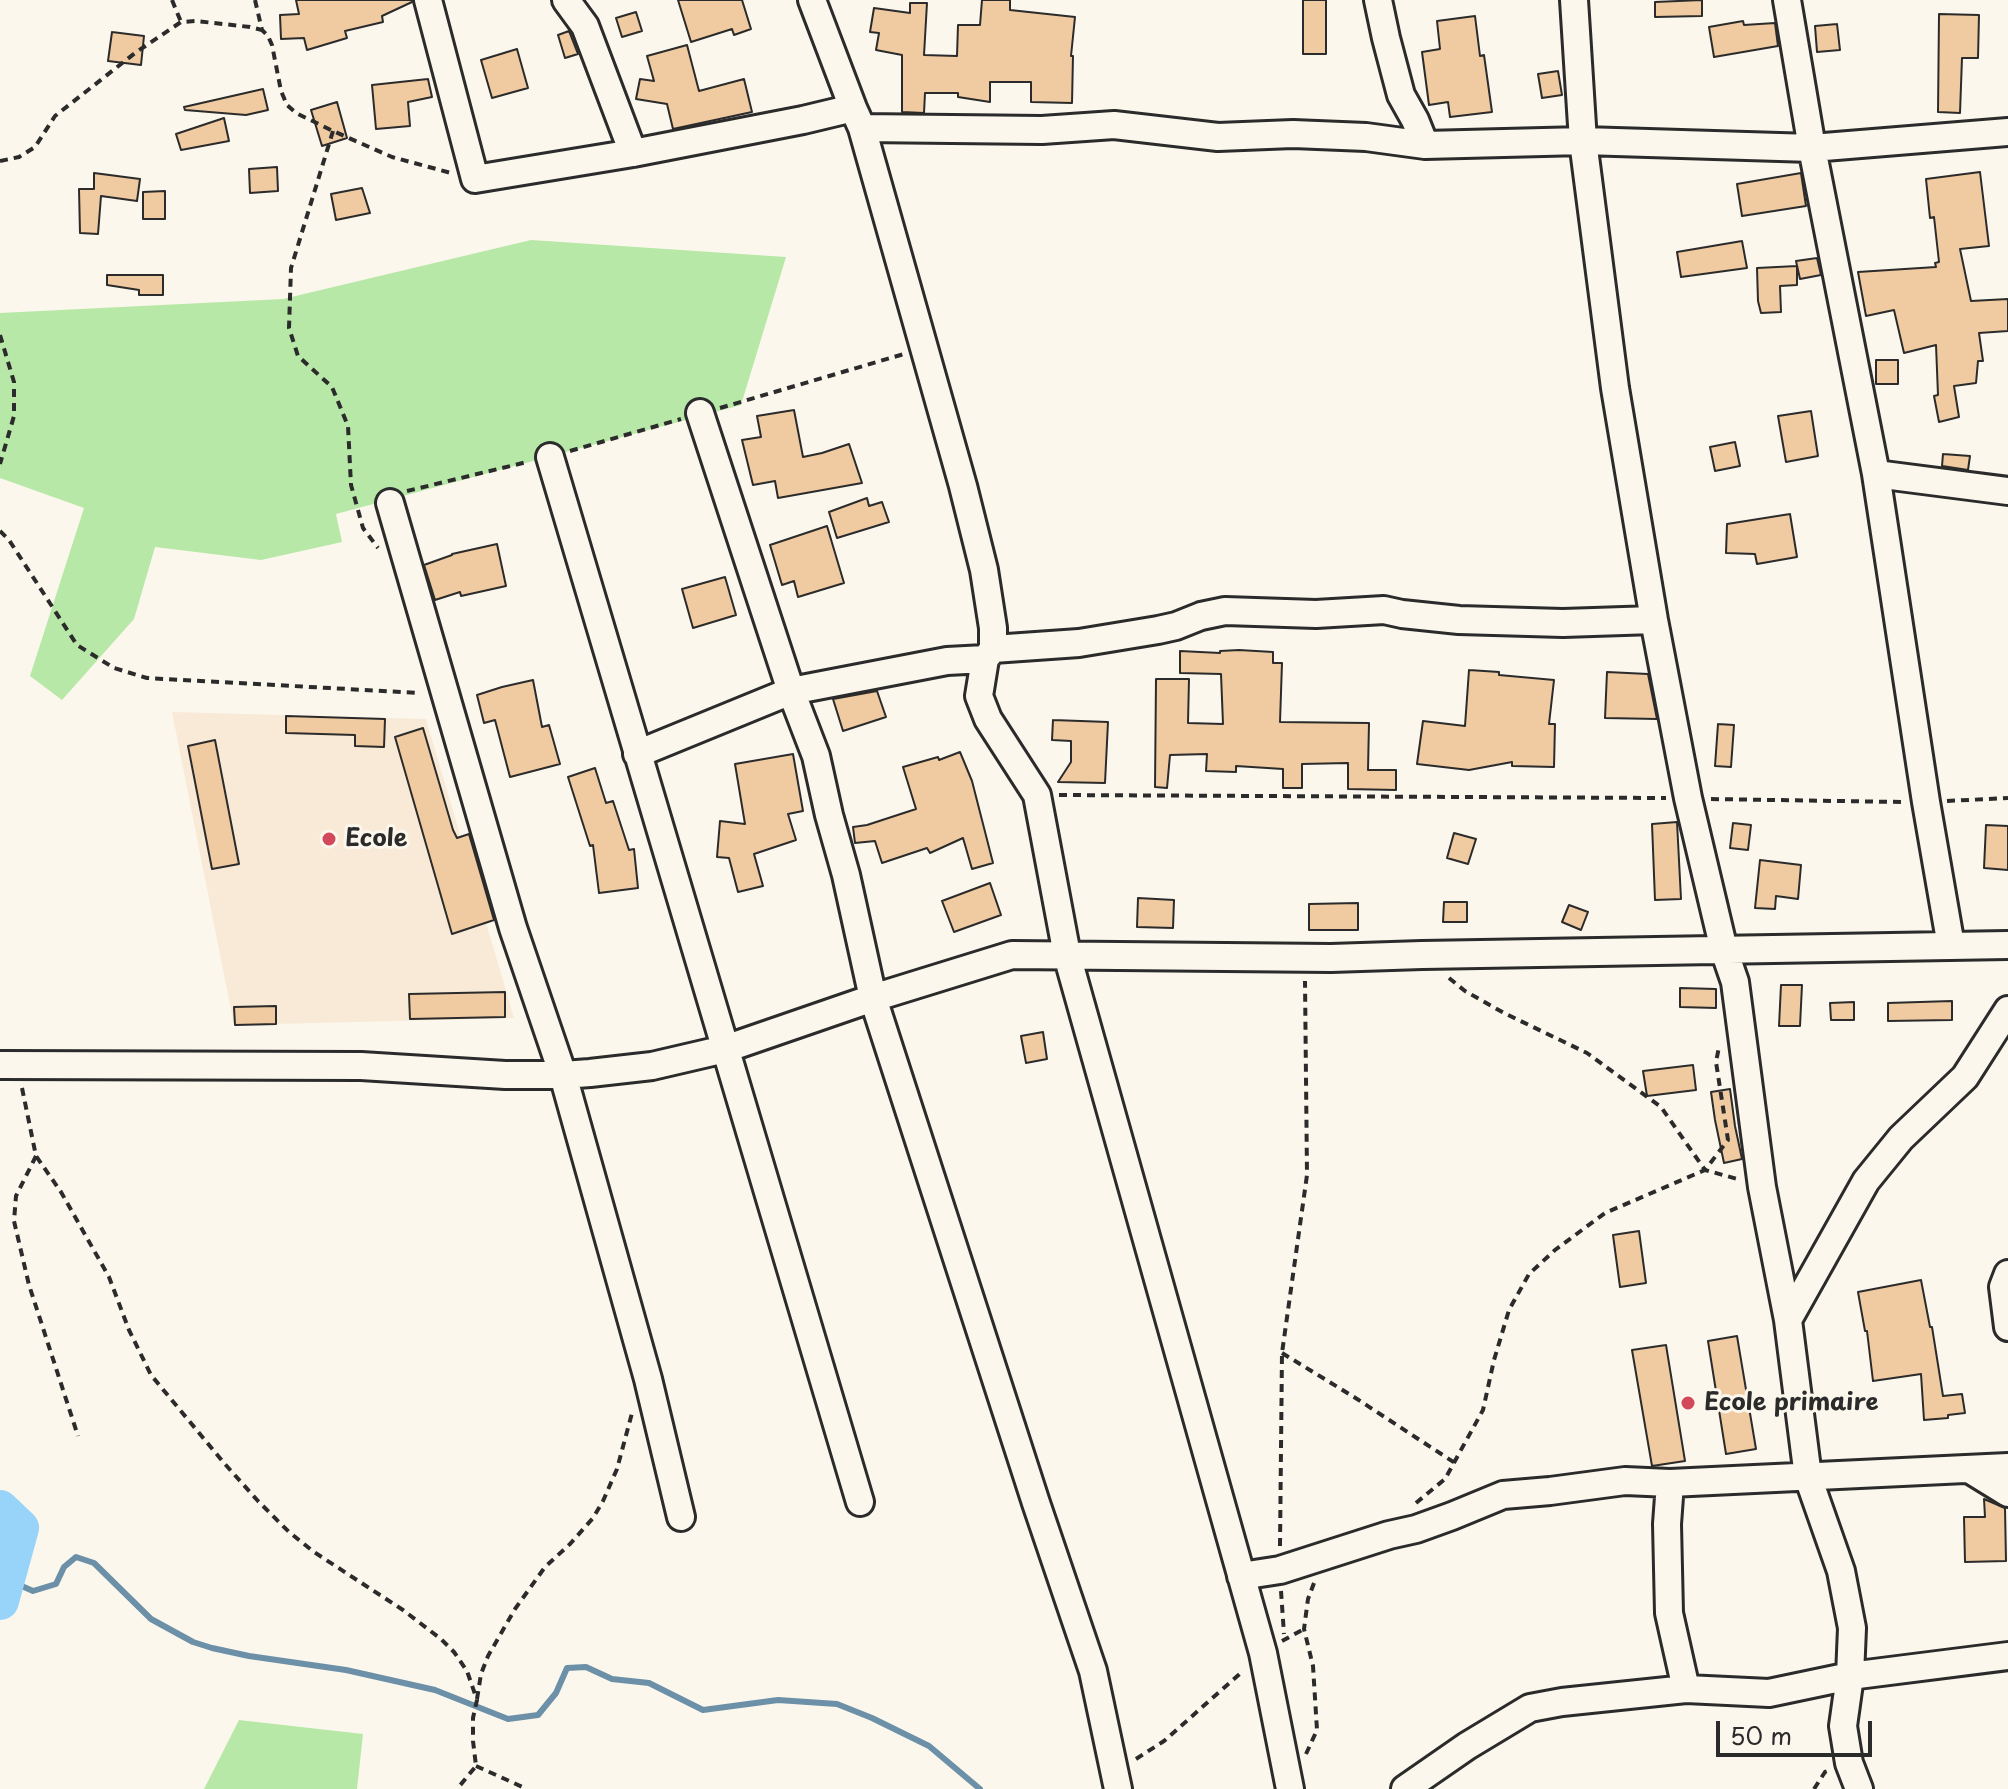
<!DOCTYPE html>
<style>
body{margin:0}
#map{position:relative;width:2008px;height:1789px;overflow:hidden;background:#fbf7ec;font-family:"Playpen Sans",sans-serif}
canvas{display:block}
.scale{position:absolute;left:1716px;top:1721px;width:156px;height:36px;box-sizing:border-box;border:4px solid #2b2b2b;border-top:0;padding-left:10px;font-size:24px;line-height:28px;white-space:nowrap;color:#2b2b2b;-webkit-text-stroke:6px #fbf7ec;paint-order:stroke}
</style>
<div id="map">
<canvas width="2008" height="1789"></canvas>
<div class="scale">50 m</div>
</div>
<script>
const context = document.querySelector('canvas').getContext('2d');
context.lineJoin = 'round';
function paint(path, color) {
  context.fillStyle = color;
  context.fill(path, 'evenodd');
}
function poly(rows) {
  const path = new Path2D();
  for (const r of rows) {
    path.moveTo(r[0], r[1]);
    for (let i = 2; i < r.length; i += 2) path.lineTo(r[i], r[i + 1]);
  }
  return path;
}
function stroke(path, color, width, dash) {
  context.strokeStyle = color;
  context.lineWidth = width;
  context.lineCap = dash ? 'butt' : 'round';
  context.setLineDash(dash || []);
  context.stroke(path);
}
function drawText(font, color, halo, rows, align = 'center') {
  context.font = font + ' "Playpen Sans",sans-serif';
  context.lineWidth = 6;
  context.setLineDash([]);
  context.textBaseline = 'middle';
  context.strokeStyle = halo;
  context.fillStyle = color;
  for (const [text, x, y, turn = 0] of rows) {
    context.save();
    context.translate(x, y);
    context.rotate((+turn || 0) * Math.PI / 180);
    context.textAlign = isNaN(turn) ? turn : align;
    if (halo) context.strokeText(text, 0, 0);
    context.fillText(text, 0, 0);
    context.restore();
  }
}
paint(poly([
 [172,712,426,719,514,1018,234,1025]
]), '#f8ead6');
paint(poly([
 [531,240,786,257,741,405,336,514,342,542,261,560,155,547,134,619,62,700,30,676,84,508,0,478,0,313,283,299],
 [239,1720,363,1734,357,1789,204,1789]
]), '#b7e8a7');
stroke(poly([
 [6,1579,33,1591,56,1584,64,1567,76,1557,94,1563,151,1619,193,1642,212,1648,249,1656,346,1670,435,1690,508,1719,538,1715,556,1693,567,1668,586,1667,612,1679,649,1683,703,1710,778,1700,837,1704,872,1718,929,1746,980,1789]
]), '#6c90a7', 6);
stroke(poly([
 [0,1509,20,1528,0,1601]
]), '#98d4f9', 38);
const building = poly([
 [296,0,412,0,412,2,382,16,383,22,345,31,347,38,307,50,304,38,281,39,280,15,299,14,296,0],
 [678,0,742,0,751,29,734,35,732,29,691,42,678,0],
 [982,0,1010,0,1010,10,1075,17,1071,56,1073,56,1072,103,1031,102,1031,82,990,82,990,102,958,97,958,93,925,93,924,113,902,112,902,55,876,50,879,33,870,32,874,8,910,13,910,3,927,3,924,55,957,56,958,25,980,25,982,0],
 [1303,0,1326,0,1326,54,1303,54,1303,0],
 [1702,0,1702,16,1655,17,1655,2,1702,0],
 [636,12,642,31,622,37,616,18,636,12],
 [1939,14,1979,15,1978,58,1962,58,1960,113,1938,112,1939,14],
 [1475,16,1480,56,1484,55,1492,112,1450,117,1448,102,1429,105,1422,52,1440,49,1437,21,1475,16],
 [1743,21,1744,25,1775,23,1778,46,1714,57,1709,27,1743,21],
 [1837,24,1840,50,1817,52,1815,26,1837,24],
 [569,31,578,54,565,58,558,35,569,31],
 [112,32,144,36,141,65,108,61,112,32],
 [687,45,699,91,744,79,752,112,673,129,667,104,636,99,640,79,654,81,647,56,687,45],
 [517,49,528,88,492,98,481,60,517,49],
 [1558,71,1562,95,1542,98,1538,74,1558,71],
 [428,79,432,97,408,102,410,126,376,129,372,85,428,79],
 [263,89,268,110,246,115,185,110,184,107,263,89],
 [337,102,347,138,322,146,311,110,337,102],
 [224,118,229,141,181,150,176,134,224,118],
 [277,167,278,191,250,193,249,169,277,167],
 [1980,172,1989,246,1960,249,1971,301,2008,299,2008,331,1979,333,1983,361,1978,361,1976,383,1954,386,1959,417,1939,422,1934,396,1938,395,1936,345,1904,353,1894,310,1866,316,1858,272,1936,267,1935,263,1939,262,1934,217,1930,218,1926,179,1980,172],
 [94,173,140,179,137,201,101,196,98,234,80,233,79,189,94,189,94,173],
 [1801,173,1806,206,1742,216,1737,184,1801,173],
 [362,188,370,213,336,220,331,194,362,188],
 [165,191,165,219,143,219,143,192,165,191],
 [1742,241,1747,268,1681,277,1677,252,1742,241],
 [1817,258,1821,275,1800,279,1796,261,1817,258],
 [1797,266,1797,285,1780,286,1781,312,1761,313,1758,301,1757,268,1797,266],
 [107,275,163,275,163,295,139,295,139,290,107,285,107,275],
 [1876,360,1898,360,1898,384,1876,384,1876,360],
 [794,410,803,457,822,453,849,444,862,483,778,498,775,481,753,485,742,440,761,437,757,416,794,410],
 [1811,411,1818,456,1786,462,1778,416,1811,411],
 [1735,442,1740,466,1715,471,1710,447,1735,442],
 [1943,454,1970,456,1968,470,1942,466,1943,454],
 [867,498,869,506,882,502,889,522,837,538,829,512,867,498],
 [1790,514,1797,557,1757,564,1755,554,1726,553,1727,524,1790,514],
 [827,526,844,583,798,597,794,581,782,585,770,545,827,526],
 [497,544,506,586,461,596,460,592,435,600,424,565,452,555,452,554,497,544],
 [725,577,736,615,693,628,682,589,725,577],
 [1239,650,1273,652,1273,663,1282,663,1280,722,1369,723,1368,770,1396,770,1396,790,1348,789,1348,763,1302,764,1302,788,1283,788,1283,769,1236,766,1236,772,1206,771,1207,754,1170,755,1167,788,1155,787,1156,679,1189,679,1188,723,1223,724,1221,674,1180,673,1180,651,1220,653,1220,651,1239,650],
 [1469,670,1499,672,1499,675,1554,680,1549,724,1555,724,1554,767,1512,766,1512,762,1469,770,1417,764,1423,721,1465,726,1469,670],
 [1607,672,1648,674,1657,719,1605,718,1607,672],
 [533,680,542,727,549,725,560,764,510,777,495,720,484,723,477,695,502,687,533,680],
 [877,691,886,717,843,731,833,699,877,691],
 [286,716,385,719,384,747,355,746,355,735,286,733,286,716],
 [1053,720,1108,722,1105,783,1058,782,1071,762,1071,741,1052,740,1053,720],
 [1718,724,1734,725,1731,767,1715,766,1718,724],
 [423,728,453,830,457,838,469,834,494,920,452,934,395,737,423,728],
 [215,740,239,864,212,869,188,746,215,740],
 [960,752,972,781,993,863,972,869,963,838,930,853,927,848,882,863,875,841,855,843,853,827,867,825,916,809,903,767,938,757,939,760,960,752],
 [793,754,803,811,788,814,796,840,754,854,763,886,738,892,729,858,717,857,720,821,745,824,735,764,793,754],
 [595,768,606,803,613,801,629,850,634,849,638,888,599,893,593,845,590,846,568,777,595,768],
 [1677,822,1681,899,1655,900,1652,824,1677,822],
 [1733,823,1751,825,1748,850,1730,848,1733,823],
 [1986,825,2008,826,2008,870,1984,868,1986,825],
 [1454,833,1476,839,1468,864,1447,858,1454,833],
 [1760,860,1801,865,1798,899,1776,896,1775,909,1755,908,1760,860],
 [990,883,1001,915,954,932,942,901,990,883],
 [1138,898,1174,900,1173,928,1137,927,1138,898],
 [1444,902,1467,902,1467,922,1443,922,1444,902],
 [1358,903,1358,930,1309,930,1309,904,1358,903],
 [1569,905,1588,912,1581,930,1562,922,1569,905],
 [1781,985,1802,985,1800,1026,1779,1026,1781,985],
 [1680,988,1716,989,1716,1008,1680,1007,1680,988],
 [505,992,505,1017,410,1019,409,994,505,992],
 [1952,1001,1952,1020,1888,1021,1888,1003,1952,1001],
 [1854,1002,1854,1020,1831,1020,1830,1003,1854,1002],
 [276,1006,276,1024,235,1025,234,1007,276,1006],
 [1043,1032,1047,1059,1026,1063,1021,1036,1043,1032],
 [1693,1065,1696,1090,1647,1096,1643,1071,1693,1065],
 [1730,1089,1735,1126,1742,1159,1724,1163,1715,1120,1711,1092,1730,1089],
 [1639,1231,1646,1283,1620,1287,1613,1235,1639,1231],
 [1921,1280,1930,1327,1932,1327,1943,1396,1962,1394,1965,1413,1948,1415,1948,1418,1924,1420,1921,1374,1873,1381,1867,1331,1865,1331,1858,1292,1921,1280],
 [1737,1336,1756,1449,1726,1454,1708,1341,1737,1336],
 [1666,1345,1685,1461,1652,1466,1632,1350,1666,1345],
 [1984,1499,2005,1508,2006,1561,1965,1562,1964,1517,1985,1517,1984,1499]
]);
paint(building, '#f0cba1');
stroke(building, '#2b2b2b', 2);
const minor = poly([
 [428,0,475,179,633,153,803,120,853,108],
 [566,0,585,26,633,153],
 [812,0,853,108,862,128,963,486,984,570,993,628,993,649,985,659,979,696,988,719,1037,795,1067,955,1263,1653,1290,1789],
 [1378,0,1386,38,1401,95,1415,120,1425,145],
 [1574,0,1583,141,1615,388,1654,620,1688,798,1724,950,1735,982,1762,1187,1788,1320,1808,1477,1841,1571,1852,1628,1850,1676,1843,1726,1849,1763,1859,1789],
 [1787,0,1812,148,1876,474,1926,802,1951,946],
 [862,128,1042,130,1114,125,1218,137,1293,134,1366,137,1425,145,1583,141,1812,148,2008,132],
 [700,413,791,691,816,756,829,815,846,875,873,998,1036,1503,1093,1671,1118,1789],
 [550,457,860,1502],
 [1876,474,2008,491],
 [390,503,513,928,563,1075,648,1379,681,1517],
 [993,649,1079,643,1158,630,1176,626,1201,616,1225,611,1316,614,1384,610,1402,614,1459,620,1563,623,1654,620],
 [637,754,791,691,947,661,985,659],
 [0,1065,361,1066,505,1075,563,1075,590,1073,652,1066,725,1049,873,998,1012,955,1331,958,1422,955,2008,945],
 [2008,1274,2003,1287,2008,1327],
 [1788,1320,1866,1181,1901,1138,1965,1077,2008,1010],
 [1969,1469,2008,1493],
 [1670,1483,1667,1524,1669,1613,1686,1689],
 [1241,1576,1280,1570,1389,1535,1416,1529,1452,1516,1503,1495,1550,1491,1625,1481,1670,1483,2008,1467],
 [1405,1789,1467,1746,1530,1708,1562,1702,1686,1689,1769,1693,1850,1676,2008,1656]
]);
stroke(minor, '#2b2b2b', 32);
stroke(poly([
 [172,0,181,22],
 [255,0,262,30,268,36,272,45,281,91,287,105,296,113,333,131,392,157,451,173],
 [333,131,291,268,289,328,298,356,332,387,348,426,351,485,363,528,378,548],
 [0,161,19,157,35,147,55,116,135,53,181,22,196,21,250,27,262,30],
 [0,335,14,382,14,416,0,464],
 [720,408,904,354],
 [570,451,681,419],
 [407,491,527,462],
 [0,531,9,540,77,645,114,668,147,678,420,693],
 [1059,795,1666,798],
 [1711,799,1902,802],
 [1947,801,2008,798],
 [1449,978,1465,991,1504,1013,1587,1053,1661,1107,1705,1170,1741,1180],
 [22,1088,36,1156,61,1192,109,1277,129,1330,151,1375,224,1463,258,1501,289,1532,314,1552,403,1610,441,1639,454,1652,467,1671,477,1700,473,1718,473,1741,476,1766,457,1789],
 [36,1156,16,1196,14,1221,29,1285,78,1436],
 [1282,1353,1354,1397,1455,1463],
 [1416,1503,1445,1479,1483,1410,1494,1360,1509,1310,1529,1274,1555,1250,1605,1213,1705,1170,1728,1140,1716,1062,1719,1047],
 [1280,1546,1282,1353,1307,1175,1305,981],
 [1281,1591,1284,1634],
 [1282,1641,1304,1629],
 [477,1699,481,1674,488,1656,515,1609,545,1567,570,1544,593,1518,603,1501,617,1469,632,1413],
 [1306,1754,1317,1730,1313,1666,1304,1629,1308,1599,1314,1583],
 [1136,1759,1164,1741,1243,1671],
 [476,1766,527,1789],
 [1814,1789,1825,1772,1828,1771]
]), '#2b2b2b', 4, [8, 6]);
stroke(minor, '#fbf7ec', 26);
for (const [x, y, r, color] of [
 [329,839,8,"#d1495b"],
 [1688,1403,8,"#d1495b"]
]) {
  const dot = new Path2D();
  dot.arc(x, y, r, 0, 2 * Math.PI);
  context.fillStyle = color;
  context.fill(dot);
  stroke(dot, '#fbf7ec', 3);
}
drawText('bold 24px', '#2b2b2b', '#fbf7ec', [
 ["Ecole",345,839],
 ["Ecole primaire",1704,1403]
], 'left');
</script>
